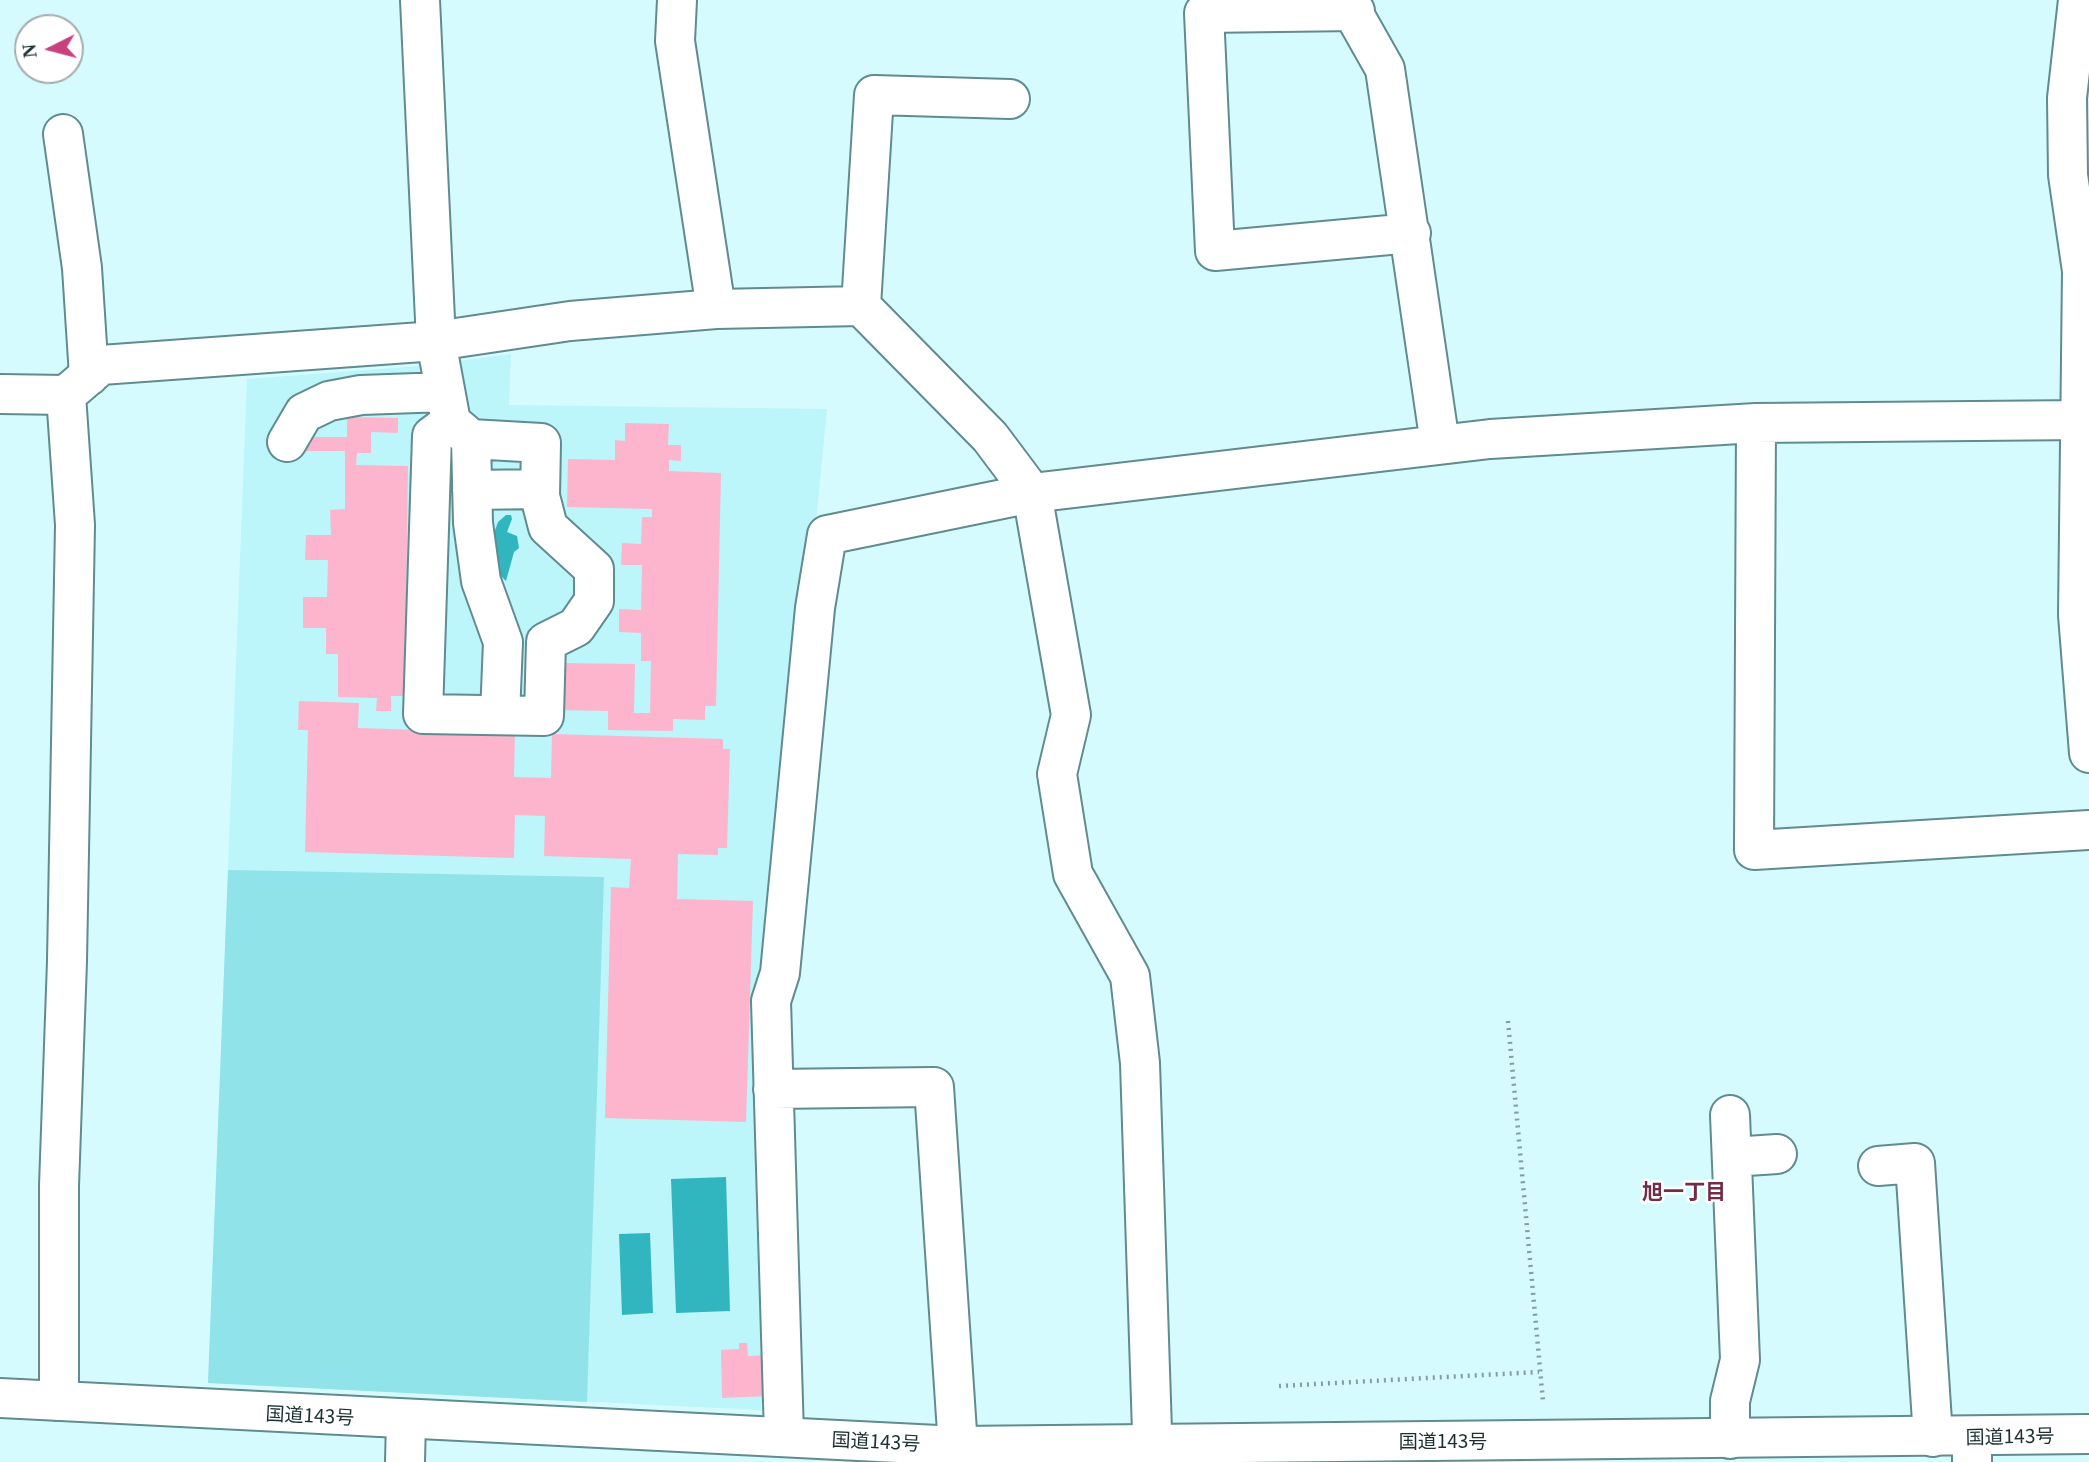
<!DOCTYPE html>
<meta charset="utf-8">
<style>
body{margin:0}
#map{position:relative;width:2089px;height:1462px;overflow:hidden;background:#d6fbfe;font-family:Georgia,serif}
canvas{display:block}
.north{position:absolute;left:14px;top:14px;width:70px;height:70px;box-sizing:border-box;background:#fff;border:2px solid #a5acad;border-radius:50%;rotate:264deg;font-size:19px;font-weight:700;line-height:28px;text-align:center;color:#1d3031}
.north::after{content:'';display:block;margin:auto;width:24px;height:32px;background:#c8407c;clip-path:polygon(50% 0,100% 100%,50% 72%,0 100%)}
</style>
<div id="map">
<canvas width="2089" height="1462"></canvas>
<div class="north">N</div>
</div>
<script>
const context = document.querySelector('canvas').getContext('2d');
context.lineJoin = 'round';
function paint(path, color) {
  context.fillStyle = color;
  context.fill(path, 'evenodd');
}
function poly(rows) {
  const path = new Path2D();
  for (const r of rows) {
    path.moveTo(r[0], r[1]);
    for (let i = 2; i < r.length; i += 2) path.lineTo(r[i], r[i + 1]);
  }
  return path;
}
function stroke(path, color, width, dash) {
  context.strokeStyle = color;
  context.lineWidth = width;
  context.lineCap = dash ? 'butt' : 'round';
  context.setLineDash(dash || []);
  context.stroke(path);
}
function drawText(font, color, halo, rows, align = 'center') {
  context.font = font + ' Georgia,"Noto Sans JP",serif';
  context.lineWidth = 5;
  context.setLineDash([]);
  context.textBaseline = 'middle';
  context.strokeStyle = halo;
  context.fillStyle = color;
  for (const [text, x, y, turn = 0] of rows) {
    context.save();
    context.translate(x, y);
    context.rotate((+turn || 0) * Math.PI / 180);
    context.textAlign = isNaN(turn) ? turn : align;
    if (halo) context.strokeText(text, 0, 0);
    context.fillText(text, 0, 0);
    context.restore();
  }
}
paint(poly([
 [511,354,509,405,827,409,772,975,779,1411,208,1383,247,379,419,366]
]), '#bcf5fa');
paint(poly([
 [228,870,604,877,587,1402,208,1383]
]), '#91e3ea');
paint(poly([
 [506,515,511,515,512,519,507,532,517,536,519,548,514,552,506,581,500,575,493,536,498,522],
 [726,1177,730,1311,676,1313,671,1179],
 [650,1233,653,1313,622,1315,619,1234]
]), '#31b6c0');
paint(poly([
 [347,417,398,418,398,433,371,432,371,453,357,453,356,465,408,466,405,696,391,696,391,711,376,711,377,698,338,697,338,654,326,654,326,628,303,628,303,597,327,597,328,560,305,560,306,535,331,535,330,510,345,509,345,451,306,451,306,437,347,437],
 [625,423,669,424,668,445,681,445,681,461,669,460,669,471,721,473,716,706,705,706,705,720,673,719,673,731,608,730,608,711,557,710,558,663,635,664,634,713,650,713,651,661,641,661,641,633,619,632,619,609,641,610,642,565,621,565,622,543,641,544,642,517,652,517,652,509,567,507,568,459,615,460,615,440,625,441],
 [299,701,359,703,358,728,515,733,514,777,551,778,552,734,723,739,723,749,730,749,727,848,718,848,718,855,678,854,677,899,753,901,746,1122,605,1118,611,887,629,888,631,859,544,856,545,816,515,815,514,858,305,852,308,730,298,730],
 [739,1343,747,1343,748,1356,767,1355,769,1396,722,1398,721,1350,739,1349]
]), '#fdb5cd');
const minor = poly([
 [420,0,436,341,451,422],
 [677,0,675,41,716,309],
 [1346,0,1385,69,1440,444],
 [2078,0,2067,98,2068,175,2082,271,2078,615,2089,753],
 [1355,11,1204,13,1215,251,1411,233],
 [63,134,82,268,89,376],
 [861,306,874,95,1010,99],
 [0,394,66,395],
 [451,422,471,439,541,443,540,496,548,527,594,569,594,601,576,627,546,642,544,716,423,714,432,436,451,422],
 [1756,423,1754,850,2089,830],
 [471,439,473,523,481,581,503,642,500,715],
 [287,442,304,413,329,401,361,395,445,392],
 [472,490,539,489],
 [773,1089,934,1087,959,1462],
 [1730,1115,1740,1360,1730,1401,1730,1439],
 [1732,1157,1777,1154],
 [1878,1166,1915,1163,1933,1437],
 [59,1401,59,1186,67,961,75,525,66,395,101,365,436,341,570,321,716,309,861,306,990,437,1032,493,1071,715,1057,774,1073,874,1130,976,1140,1063,1153,1462],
 [784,1435,771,1001,780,973,815,608,827,535,1032,493,1490,439,1756,423,2083,420],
 [1972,1436,1972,1462],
 [405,1462,406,1420]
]);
const highway = poly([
 [0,1398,958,1446,2089,1434]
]);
stroke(minor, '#608b8f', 42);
stroke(highway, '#608b8f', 42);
stroke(poly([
 [1508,1021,1543,1401],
 [1279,1386,1539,1372]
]), '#819ea0', 4.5, [2, 5]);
stroke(minor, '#fff', 38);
stroke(highway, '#fff', 38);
drawText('19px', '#1d3031', '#fff', [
 ["国道143号",310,1415,3],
 ["国道143号",2010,1436,-1],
 ["国道143号",876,1441,3],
 ["国道143号",1443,1441]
]);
drawText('bold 21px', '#702d48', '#fff', [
 ["旭一丁目",1684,1191]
]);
</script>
